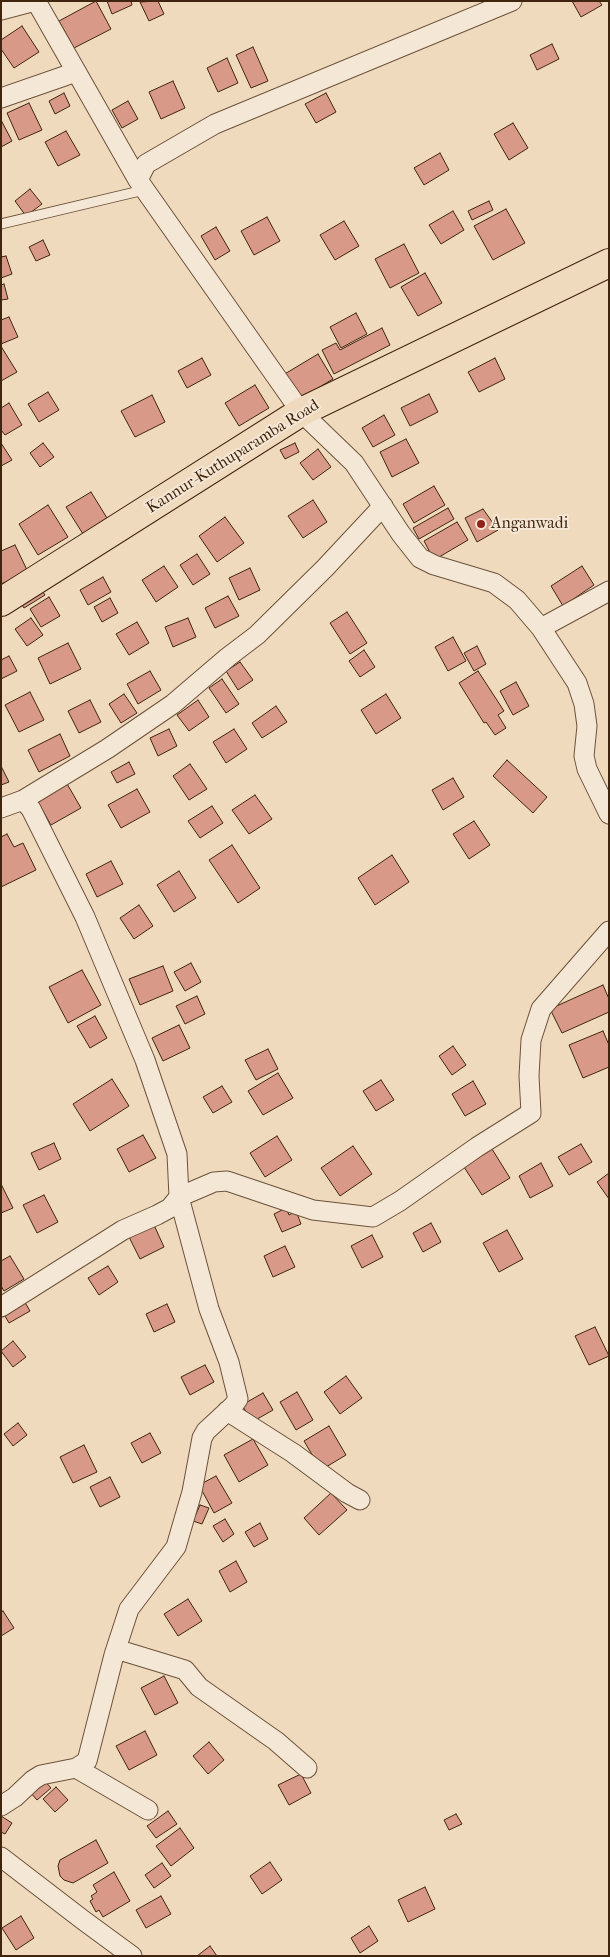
<!DOCTYPE html>
<style>
body{margin:0}
#map{position:relative;width:610px;height:1957px;overflow:hidden;background:#f0dabe;font-family:"IM FELL French Canon",serif}
canvas{display:block}
.frame{position:absolute;inset:0;border:2px solid #40250e;pointer-events:none}
</style>
<div id="map">
<canvas width="610" height="1957"></canvas>
<div class="frame"></div>
</div>
<script>
const context = document.querySelector('canvas').getContext('2d');
context.lineJoin = 'round';
function paint(path, color) {
  context.fillStyle = color;
  context.fill(path, 'evenodd');
}
function poly(rows) {
  const path = new Path2D();
  for (const r of rows) {
    path.moveTo(r[0], r[1]);
    for (let i = 2; i < r.length; i += 2) path.lineTo(r[i], r[i + 1]);
  }
  return path;
}
function stroke(path, color, width, dash) {
  context.strokeStyle = color;
  context.lineWidth = width;
  context.lineCap = dash ? 'butt' : 'round';
  context.setLineDash(dash || []);
  context.stroke(path);
}
function drawText(font, color, halo, rows, align = 'center') {
  context.font = font + ' "IM FELL French Canon",serif';
  context.lineWidth = 4;
  context.setLineDash([]);
  context.textBaseline = 'middle';
  context.strokeStyle = halo;
  context.fillStyle = color;
  for (const [text, x, y, turn = 0] of rows) {
    context.save();
    context.translate(x, y);
    context.rotate((+turn || 0) * Math.PI / 180);
    context.textAlign = isNaN(turn) ? turn : align;
    if (halo) context.strokeText(text, 0, 0);
    context.fillText(text, 0, 0);
    context.restore();
  }
}
const building = poly([
 [96,1,111,29,74,48,59,21,96,1],
 [107,1,131,1,132,5,112,14,107,1],
 [158,1,164,14,149,21,140,2,158,1],
 [572,1,599,1,602,5,581,17,572,1],
 [22,26,39,52,14,68,1,49,1,40,22,26],
 [552,44,559,59,537,70,530,55,552,44],
 [253,47,268,81,251,88,236,55,253,47],
 [227,58,238,83,218,92,207,68,227,58],
 [173,81,185,108,161,119,149,92,173,81],
 [64,93,70,106,55,114,49,101,64,93],
 [326,93,336,112,316,123,305,104,326,93],
 [128,101,138,119,122,128,112,110,128,101],
 [29,103,42,130,19,140,7,113,29,103],
 [1,120,12,141,1,147,1,120],
 [513,123,528,148,509,160,494,134,513,123],
 [66,131,80,155,58,166,45,142,66,131],
 [440,153,449,170,424,185,414,168,440,153],
 [30,189,42,204,26,216,15,201,30,189],
 [489,201,493,210,472,220,468,211,489,201],
 [506,209,525,243,493,260,474,226,506,209],
 [453,211,464,230,441,244,429,225,453,211],
 [267,217,280,241,254,255,241,231,267,217],
 [344,221,359,246,335,260,320,235,344,221],
 [216,227,230,251,215,260,201,236,216,227],
 [43,240,50,255,36,261,29,247,43,240],
 [404,244,419,273,390,288,375,259,404,244],
 [6,256,12,274,1,278,1,257,6,256],
 [425,273,442,303,418,316,401,287,425,273],
 [4,284,8,299,1,300,1,285,4,284],
 [356,313,367,334,341,348,330,327,356,313],
 [9,317,18,337,1,344,1,320,9,317],
 [382,328,390,345,334,374,322,350,336,343,340,350,382,328],
 [2,348,17,372,1,381,1,349,2,348],
 [318,354,333,379,298,400,283,375,318,354],
 [202,358,211,375,187,388,178,371,202,358],
 [495,358,505,379,479,392,468,372,495,358],
 [255,385,269,408,239,426,225,403,255,385],
 [48,392,59,410,39,422,28,404,48,392],
 [429,394,438,412,410,426,401,408,429,394],
 [152,395,165,422,135,437,121,411,152,395],
 [9,403,22,425,5,435,1,430,1,408,9,403],
 [384,415,395,435,373,447,362,428,384,415],
 [406,439,419,463,392,477,380,452,406,439],
 [1,443,12,460,1,466,1,443],
 [43,443,54,457,40,467,30,453,43,443],
 [295,443,299,452,285,459,280,450,295,443],
 [318,449,331,467,313,480,300,463,318,449],
 [434,486,445,505,414,523,403,504,434,486],
 [91,492,107,518,83,534,66,507,91,492],
 [313,500,327,522,303,538,288,516,313,500],
 [48,505,68,537,38,555,19,524,48,505],
 [448,508,454,519,419,539,413,528,448,508],
 [483,509,498,530,477,542,465,518,483,509],
 [225,517,244,543,217,562,199,536,225,517],
 [457,522,468,540,434,560,424,541,457,522],
 [15,545,28,572,1,584,1,551,15,545],
 [197,554,210,574,193,585,180,565,197,554],
 [164,566,178,587,156,602,142,580,164,566],
 [582,566,594,585,563,606,551,586,582,566],
 [250,568,260,590,239,600,229,578,250,568],
 [103,577,111,592,88,605,80,590,103,577],
 [41,589,45,595,24,608,20,602,41,589],
 [228,596,239,616,215,628,205,608,228,596],
 [49,597,60,616,41,627,30,609,49,597],
 [110,598,118,613,102,622,94,607,110,598],
 [347,612,367,643,350,654,330,623,347,612],
 [31,618,43,635,27,646,15,629,31,618],
 [188,618,196,637,173,647,165,627,188,618],
 [137,622,149,643,129,655,116,634,137,622],
 [453,637,466,661,448,671,435,647,453,637],
 [68,643,81,669,50,684,38,658,68,643],
 [477,646,486,664,474,671,464,653,477,646],
 [364,650,375,667,360,677,349,661,364,650],
 [9,656,17,671,1,679,1,660,9,656],
 [240,662,253,680,238,690,226,671,240,662],
 [150,671,161,690,138,704,127,684,150,671],
 [478,671,504,711,498,715,506,728,495,735,486,722,484,723,459,683,478,671],
 [222,679,239,704,226,713,209,688,222,679],
 [516,682,529,706,513,715,500,691,516,682],
 [30,692,44,720,19,732,5,705,30,692],
 [124,694,137,713,121,723,109,704,124,694],
 [386,694,401,718,376,734,361,710,386,694],
 [90,700,101,722,79,733,68,711,90,700],
 [198,700,209,717,189,731,177,715,198,700],
 [276,706,287,722,262,738,252,723,276,706],
 [169,729,177,746,158,756,150,738,169,729],
 [234,729,247,749,226,763,213,742,234,729],
 [60,734,70,756,39,772,28,750,60,734],
 [507,760,547,797,533,813,493,776,507,760],
 [129,762,135,774,117,783,111,772,129,762],
 [190,764,207,789,189,800,173,776,190,764],
 [1,766,9,782,1,785,1,766],
 [453,778,464,797,443,810,432,790,453,778],
 [66,782,81,808,51,825,36,799,66,782],
 [137,789,150,812,121,828,108,805,137,789],
 [255,795,272,819,249,834,232,810,255,795],
 [212,806,223,823,200,838,188,821,212,806],
 [474,821,490,845,469,859,453,834,474,821],
 [7,834,14,847,23,843,36,870,1,887,1,837,7,834],
 [232,845,260,888,238,903,209,860,232,845],
 [392,855,409,882,375,905,358,878,392,855],
 [111,861,123,884,97,897,86,874,111,861],
 [179,871,196,898,174,912,157,885,179,871],
 [139,905,153,926,134,939,120,918,139,905],
 [191,963,201,982,185,991,174,972,191,963],
 [163,966,173,991,140,1005,129,979,163,966],
 [82,970,101,1005,68,1023,49,987,82,970],
 [603,985,609,999,609,1012,562,1033,550,1009,603,985],
 [197,996,205,1014,185,1024,176,1006,197,996],
 [95,1016,107,1038,90,1048,77,1026,95,1016],
 [179,1025,190,1048,163,1061,152,1038,179,1025],
 [603,1031,609,1045,609,1067,583,1078,569,1045,603,1031],
 [453,1046,466,1065,452,1075,439,1056,453,1046],
 [268,1049,278,1069,256,1080,245,1060,268,1049],
 [278,1073,293,1098,263,1115,248,1091,278,1073],
 [112,1079,129,1106,90,1131,73,1104,112,1079],
 [381,1080,394,1100,376,1111,363,1091,381,1080],
 [473,1081,486,1104,465,1116,452,1094,473,1081],
 [222,1086,232,1102,213,1113,203,1097,222,1086],
 [143,1135,156,1158,129,1172,117,1149,143,1135],
 [277,1136,292,1160,265,1177,250,1153,277,1136],
 [54,1143,61,1159,39,1170,31,1153,54,1143],
 [581,1144,592,1162,569,1175,558,1157,581,1144],
 [353,1146,372,1174,340,1196,321,1168,353,1146],
 [492,1149,510,1178,482,1195,464,1167,492,1149],
 [541,1163,553,1186,530,1198,519,1176,541,1163],
 [609,1173,609,1199,597,1182,609,1173],
 [1,1184,13,1208,1,1213,1,1184],
 [44,1195,58,1222,37,1233,23,1205,44,1195],
 [286,1208,289,1215,296,1211,301,1224,282,1232,274,1214,286,1208],
 [431,1223,441,1242,423,1252,413,1233,431,1223],
 [154,1225,164,1247,140,1259,129,1237,154,1225],
 [507,1230,523,1259,499,1272,483,1243,507,1230],
 [372,1235,383,1257,362,1268,351,1246,372,1235],
 [285,1246,295,1267,273,1277,264,1256,285,1246],
 [10,1256,24,1279,4,1291,1,1286,1,1261,10,1256],
 [108,1266,118,1282,99,1295,88,1278,108,1266],
 [23,1299,30,1311,9,1323,2,1311,23,1299],
 [167,1304,175,1322,154,1332,146,1314,167,1304],
 [595,1327,609,1356,589,1365,575,1336,595,1327],
 [13,1341,26,1357,13,1367,1,1351,13,1341],
 [205,1365,214,1382,190,1395,181,1377,205,1365],
 [346,1376,362,1398,340,1414,324,1392,346,1376],
 [297,1392,313,1420,296,1430,280,1402,297,1392],
 [263,1393,273,1410,252,1422,242,1405,263,1393],
 [18,1423,27,1435,13,1446,4,1434,18,1423],
 [329,1426,346,1455,321,1470,304,1441,329,1426],
 [150,1433,161,1453,142,1463,131,1443,150,1433],
 [253,1439,268,1465,239,1482,224,1455,253,1439],
 [84,1445,97,1472,73,1483,60,1457,84,1445],
 [216,1476,232,1503,214,1513,199,1485,216,1476],
 [110,1477,120,1497,100,1507,90,1487,110,1477],
 [331,1493,347,1510,319,1535,304,1518,331,1493],
 [200,1505,209,1508,202,1524,193,1521,200,1505],
 [225,1519,234,1534,223,1542,213,1526,225,1519],
 [260,1523,268,1539,254,1547,245,1532,260,1523],
 [236,1561,247,1582,230,1592,219,1571,236,1561],
 [188,1599,202,1621,178,1636,164,1614,188,1599],
 [3,1611,14,1628,1,1636,1,1612,3,1611],
 [164,1676,178,1703,155,1715,141,1688,164,1676],
 [145,1731,157,1755,129,1770,116,1746,145,1731],
 [209,1742,224,1760,208,1774,193,1756,209,1742],
 [301,1774,311,1793,289,1805,278,1785,301,1774],
 [42,1778,51,1788,37,1800,29,1791,42,1778],
 [56,1787,68,1800,55,1812,43,1799,56,1787],
 [168,1811,177,1824,156,1838,147,1826,168,1811],
 [456,1814,462,1824,449,1830,444,1820,456,1814],
 [1,1816,12,1823,5,1834,1,1832,1,1816],
 [180,1828,194,1848,171,1866,156,1846,180,1828],
 [96,1840,108,1863,73,1883,64,1880,60,1876,58,1866,60,1860,96,1840],
 [270,1862,282,1880,262,1894,250,1876,270,1862],
 [162,1863,171,1876,154,1888,145,1875,162,1863],
 [114,1872,130,1901,103,1917,99,1910,96,1912,90,1901,93,1899,91,1896,97,1892,93,1885,114,1872],
 [425,1887,435,1909,408,1922,398,1900,425,1887],
 [161,1896,171,1914,146,1928,136,1910,161,1896],
 [21,1916,34,1938,16,1950,2,1928,21,1916],
 [369,1926,378,1941,360,1953,351,1938,369,1926],
 [210,1946,217,1956,197,1956,210,1946]
]);
paint(building, '#d99988');
stroke(building, '#40250e', 1);
const lane = poly([
 [1,224,144,190]
]);
const street = poly([
 [36,1,138,180],
 [512,1,215,124,146,164,138,180,301,412,354,463,401,534,420,558,434,565,494,583,517,600,541,628,577,683,584,704,587,726,584,756,587,769,609,814],
 [1,10,35,1],
 [1,98,76,72],
 [541,628,609,591],
 [23,800,107,749,173,704,228,657,257,635,325,568,383,506],
 [1,808,23,800,31,809,85,917,145,1060,177,1154,179,1197,209,1309,229,1362,238,1399,233,1406,206,1431,202,1438,192,1492,176,1547,129,1609,114,1655,87,1761,76,1768,41,1775,33,1780,15,1797,1,1806],
 [1,1307,123,1230,157,1215,170,1208,179,1197,214,1182,227,1181,313,1210,373,1217,400,1201,477,1147,531,1113,529,1076,531,1040,541,1009,609,931],
 [227,1411,293,1453,347,1493,360,1500],
 [116,1649,185,1670,199,1687,276,1741,307,1768],
 [76,1768,148,1810],
 [1,1857,83,1920,132,1956]
]);
const primary = poly([
 [1,602,301,412,609,263]
]);
stroke(lane, '#6c523a', 11);
stroke(street, '#6c523a', 21);
stroke(primary, '#40250e', 30);
stroke(lane, '#f5e7d5', 9);
stroke(street, '#f5e7d5', 19);
stroke(primary, '#f0dabe', 28);
for (const [x, y, r, color] of [
 [481,524,5,"#8f2418"]
]) {
  const dot = new Path2D();
  dot.arc(x, y, r, 0, 2 * Math.PI);
  context.fillStyle = color;
  context.fill(dot);
  stroke(dot, '#f5e7d5', 2);
}
drawText('16px', '#40250e', '#f5e7d5', [
 ["Kannur-Kuthuparamba Road",233,457,-32]
]);
drawText('16px', '#40250e', '#f5e7d5', [
 ["Anganwadi",491,524]
], 'left');
</script>
